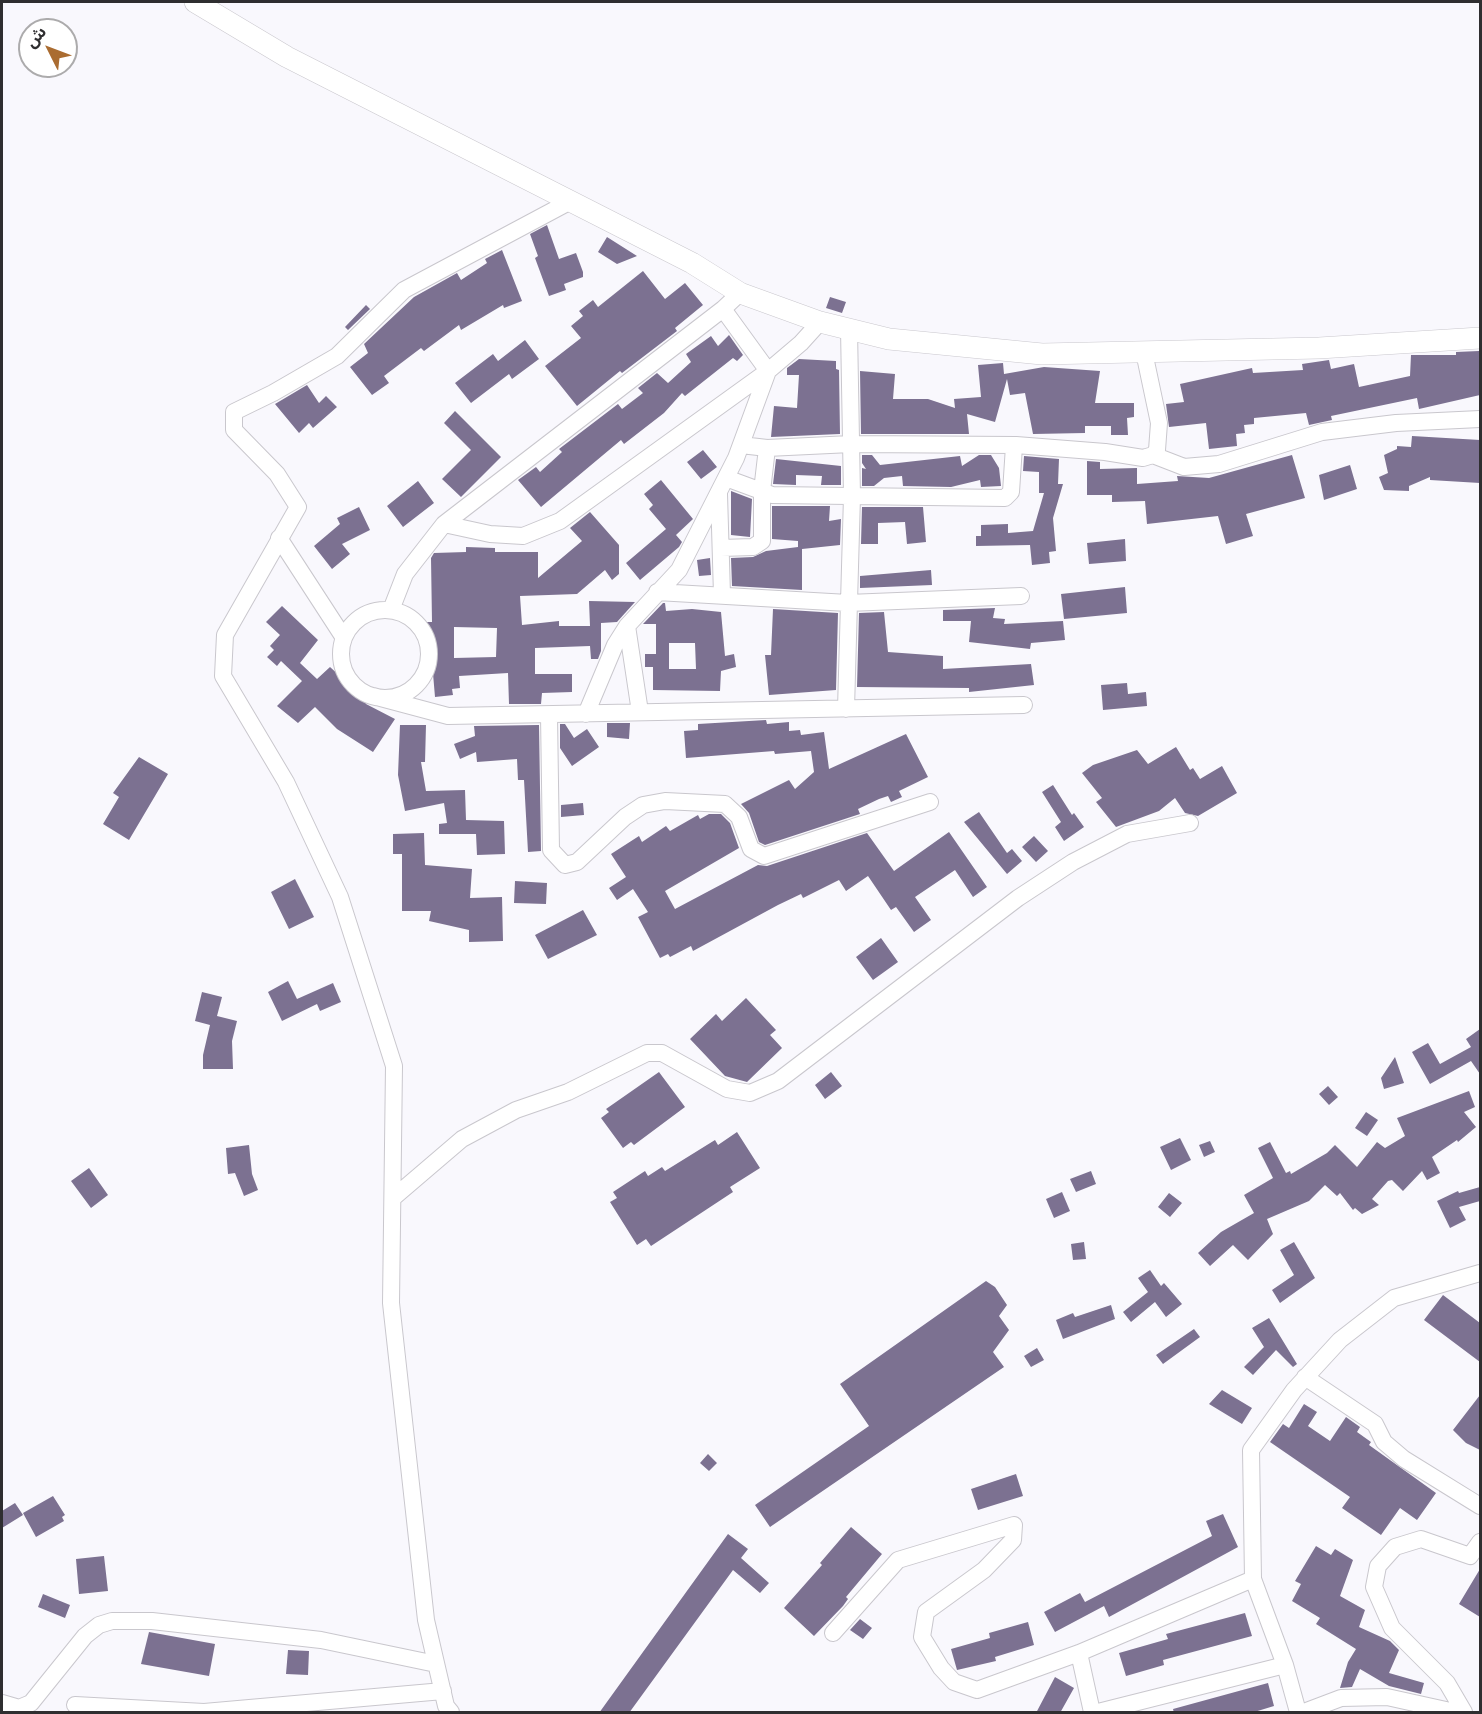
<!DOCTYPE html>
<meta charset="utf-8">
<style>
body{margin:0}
#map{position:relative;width:1482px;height:1714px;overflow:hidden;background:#f9f8fd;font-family:"DM Sans","Noto Sans Arabic",sans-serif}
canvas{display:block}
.frame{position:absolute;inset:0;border:3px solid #2f2e30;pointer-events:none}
.north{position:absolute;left:18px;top:18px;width:60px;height:60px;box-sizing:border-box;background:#fff;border:2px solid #acabac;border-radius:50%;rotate:312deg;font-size:16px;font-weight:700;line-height:24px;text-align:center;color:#2f2e30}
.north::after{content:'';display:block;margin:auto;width:21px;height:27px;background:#aa6c31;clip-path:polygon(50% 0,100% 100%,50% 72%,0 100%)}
</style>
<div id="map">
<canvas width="1482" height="1714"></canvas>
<div class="frame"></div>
<div class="north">ش</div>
</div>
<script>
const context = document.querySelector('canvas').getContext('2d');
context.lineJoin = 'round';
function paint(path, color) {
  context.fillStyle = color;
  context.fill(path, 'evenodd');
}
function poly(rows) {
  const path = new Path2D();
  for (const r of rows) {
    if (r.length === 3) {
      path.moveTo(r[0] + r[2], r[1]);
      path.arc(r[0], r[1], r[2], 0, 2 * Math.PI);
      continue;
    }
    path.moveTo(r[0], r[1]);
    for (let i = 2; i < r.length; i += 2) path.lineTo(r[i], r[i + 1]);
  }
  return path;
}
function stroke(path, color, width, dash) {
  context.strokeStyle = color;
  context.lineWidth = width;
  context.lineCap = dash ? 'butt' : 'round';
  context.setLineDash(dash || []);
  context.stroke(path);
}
paint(poly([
 [547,225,559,259,576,253,583,272,583,277,564,284,566,290,549,296,535,258,538,256,530,234],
 [607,237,637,256,617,264,598,252],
 [502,250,522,301,504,308,503,305,461,330,459,325,424,351,421,348,384,376,389,383,372,395,350,367,368,353,364,344,414,297,457,273,461,280,487,263,485,259],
 [643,271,665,299,685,283,703,305,675,328,677,331,622,373,620,371,577,406,545,366,581,338,571,326,583,316,579,311,593,300,598,307],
 [830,297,846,302,842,313,826,308],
 [366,305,370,309,348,330,345,327],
 [729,335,743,355,737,361,733,358,685,396,682,393,664,413,624,444,621,440,541,507,518,480,536,467,540,472,562,452,559,449,618,404,622,409,643,393,638,388,657,373,668,383,691,362,686,354,711,336,718,346],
 [525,340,539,359,512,379,509,374,471,403,455,383,493,354,498,361],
 [1479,351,1480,395,1419,409,1417,398,1331,416,1332,420,1309,425,1306,413,1254,418,1254,424,1244,425,1245,433,1236,434,1237,446,1209,449,1206,423,1169,427,1166,404,1184,402,1180,384,1252,368,1253,373,1303,370,1302,364,1329,360,1331,369,1354,364,1359,387,1410,376,1411,355,1456,355,1456,352],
 [799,359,836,361,836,369,839,370,840,434,771,437,774,406,797,408,799,375,787,375,787,368],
 [1003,363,1004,374,1044,367,1100,371,1095,403,1134,403,1134,417,1127,418,1128,435,1111,435,1111,426,1085,426,1085,433,1033,434,1025,393,1010,395,1007,379,995,422,967,414,969,434,861,434,860,371,895,374,893,399,928,399,955,408,954,399,981,397,978,365],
 [307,385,319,403,326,396,337,407,313,428,309,423,299,433,275,404],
 [455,411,501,457,461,497,442,479,471,450,444,423],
 [1412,436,1480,440,1480,483,1430,480,1430,477,1409,486,1409,491,1384,490,1379,477,1388,473,1384,455,1397,449,1397,446,1411,447],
 [703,450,717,467,701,479,687,462],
 [862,455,872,455,880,465,960,456,962,466,979,455,991,455,999,468,1001,486,981,487,980,480,951,487,903,486,902,476,884,478,874,486,862,486,862,468,866,469,862,463],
 [1292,455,1305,498,1246,514,1253,536,1226,544,1218,516,1147,524,1145,501,1112,502,1112,495,1087,495,1087,461,1100,462,1100,469,1137,468,1137,484,1178,481,1177,476,1209,478],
 [1024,456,1059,459,1058,484,1063,484,1053,518,1056,551,1049,552,1050,563,1032,565,1030,545,976,546,976,536,981,536,981,525,1008,524,1008,533,1033,531,1044,493,1039,493,1039,472,1023,471],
 [776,459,841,466,841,485,821,485,822,476,796,475,796,485,773,484],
 [1350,465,1357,489,1324,500,1319,475],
 [661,480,693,519,676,535,682,542,679,547,640,580,626,563,666,529,649,509,653,505,644,494],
 [418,481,434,503,403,527,387,506],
 [731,491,752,499,750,537,731,535],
 [772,506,830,506,829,521,841,519,840,545,802,549,802,590,732,586,731,558,753,557,766,551,798,547,798,541,772,539],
 [359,507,370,530,342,544,350,554,332,569,314,546,340,524,337,518],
 [862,507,923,507,926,542,907,544,905,522,878,523,878,544,861,544],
 [590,512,619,545,619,574,612,580,605,570,577,594,520,596,522,625,559,621,559,626,590,626,589,601,635,602,617,622,601,623,601,651,598,659,591,659,590,646,535,648,535,674,572,674,572,692,542,693,541,704,509,704,508,673,459,676,460,688,452,689,453,695,435,697,431,650,426,650,426,622,432,622,431,558,434,553,466,552,466,547,495,548,495,552,538,552,538,578,582,541,570,528],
 [454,627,497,628,496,657,454,658],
 [1125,539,1126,561,1089,564,1087,543],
 [710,558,711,575,699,576,697,560],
 [931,570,932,585,860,588,860,576],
 [1125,587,1127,613,1064,619,1061,594],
 [663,603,665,603,666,611,692,609,721,612,725,656,734,654,736,667,721,671,720,691,653,690,653,667,645,667,645,654,656,654,656,624,643,624],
 [669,643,695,643,696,669,669,669],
 [282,606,318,640,300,663,317,679,330,667,363,697,366,704,395,719,373,752,337,729,315,707,298,723,277,706,302,681,281,661,277,666,267,657,274,650,270,646,280,635,266,622],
 [995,608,993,618,1005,619,1004,624,1063,621,1065,640,1031,643,1030,649,969,642,971,621,943,621,943,610],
 [773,609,838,613,836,690,769,695,765,655,771,655],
 [884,612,888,652,943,656,943,669,1031,664,1034,685,969,692,969,688,857,687,859,613],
 [1127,683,1128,694,1146,692,1147,706,1103,710,1101,685],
 [766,720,767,724,789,722,789,731,800,730,801,735,824,732,829,769,906,734,928,777,899,791,902,797,891,802,888,796,879,799,858,809,860,814,765,845,759,842,749,813,741,804,789,780,795,789,814,772,811,751,775,754,774,751,686,758,684,731,698,730,698,724],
 [607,723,630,723,629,739,607,737],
 [560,724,565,724,574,738,587,729,599,747,572,766,560,748],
 [400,725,426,725,425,762,421,762,426,791,465,790,466,820,504,821,505,854,477,855,476,834,439,834,439,824,447,823,444,803,405,811,398,775],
 [539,725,541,851,528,852,524,780,518,780,517,759,477,762,476,752,460,759,454,744,475,736,474,726],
 [1176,747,1190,770,1193,768,1200,779,1222,766,1237,793,1198,816,1185,813,1175,798,1159,811,1116,827,1096,802,1102,798,1082,773,1093,765,1137,750,1148,764],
 [139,757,168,774,129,840,103,824,119,797,113,793],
 [1053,785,1072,815,1074,813,1084,827,1064,841,1055,827,1061,822,1042,792],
 [583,803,584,815,561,817,561,805],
 [979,812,1007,853,1012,849,1022,861,1007,874,964,822],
 [709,814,721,814,730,823,739,848,665,891,675,909,758,865,767,866,867,833,894,871,949,832,987,887,973,897,955,870,915,897,931,920,914,932,896,907,891,910,868,876,846,891,839,880,803,898,801,894,778,905,693,951,691,946,670,957,668,954,660,958,638,917,648,912,633,889,617,900,609,888,626,877,611,854,639,836,642,842,666,826,670,831,698,815,700,819],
 [424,833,425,865,472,869,470,898,502,897,503,941,469,942,469,930,429,921,431,911,402,911,402,854,393,854,393,834],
 [1034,836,1048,851,1036,862,1022,847],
 [295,879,314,917,289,929,271,892],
 [515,881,547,883,546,904,514,903],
 [583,910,597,935,548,959,535,935],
 [881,938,898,962,873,980,856,957],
 [288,981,297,999,333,983,341,1002,320,1011,317,1004,282,1021,268,992],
 [202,992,222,997,217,1016,237,1021,232,1041,233,1069,203,1069,203,1055,210,1025,195,1021],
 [746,998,776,1030,770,1035,782,1048,747,1082,725,1076,690,1039,716,1014,722,1021],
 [1480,1029,1480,1074,1471,1061,1430,1084,1412,1052,1428,1043,1440,1064,1471,1047,1466,1039],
 [1395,1057,1404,1083,1384,1089,1381,1078],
 [659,1072,685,1107,634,1145,631,1142,623,1148,601,1118,609,1112,606,1109],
 [831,1072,842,1086,825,1099,815,1085],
 [1328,1086,1338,1097,1329,1105,1319,1094],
 [1469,1091,1475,1107,1464,1112,1476,1127,1458,1142,1457,1140,1432,1157,1440,1173,1427,1180,1422,1171,1403,1191,1392,1180,1388,1181,1372,1199,1379,1205,1362,1214,1355,1208,1353,1210,1340,1193,1337,1196,1325,1185,1309,1201,1267,1219,1273,1234,1248,1260,1233,1245,1210,1266,1198,1253,1221,1232,1254,1213,1244,1195,1273,1178,1258,1148,1270,1142,1286,1173,1290,1171,1291,1174,1327,1153,1335,1145,1357,1167,1377,1142,1385,1148,1405,1136,1397,1118],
 [1366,1112,1378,1120,1367,1136,1355,1128],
 [737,1132,760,1168,730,1187,733,1192,651,1246,646,1239,637,1245,610,1202,617,1198,613,1192,645,1171,648,1176,662,1167,665,1171,715,1140,718,1145],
 [1180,1138,1191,1160,1171,1170,1160,1147],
 [1210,1141,1215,1152,1204,1157,1199,1145],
 [249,1145,252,1174,258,1190,244,1196,235,1173,228,1174,226,1148],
 [89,1168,108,1195,91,1208,71,1181],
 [1091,1171,1096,1184,1076,1192,1070,1179],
 [1480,1187,1480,1201,1459,1207,1466,1220,1450,1228,1437,1201,1458,1191,1459,1193],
 [1062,1192,1070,1211,1054,1218,1046,1199],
 [1169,1193,1182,1203,1170,1217,1158,1207],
 [1084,1242,1086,1259,1073,1260,1071,1244],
 [1294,1242,1315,1278,1280,1303,1272,1290,1294,1275,1280,1250],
 [1150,1270,1161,1286,1164,1283,1182,1304,1166,1317,1155,1302,1131,1322,1123,1312,1148,1292,1138,1278],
 [986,1281,995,1287,1007,1305,999,1316,1009,1330,993,1352,1004,1367,770,1527,755,1505,869,1426,840,1384],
 [1443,1295,1480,1323,1480,1362,1424,1320],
 [1111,1305,1115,1319,1063,1339,1056,1320,1073,1313,1075,1317],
 [1269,1318,1297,1364,1293,1367,1276,1350,1253,1375,1244,1367,1264,1347,1252,1328],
 [1194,1329,1200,1337,1163,1364,1156,1355],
 [1037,1348,1044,1360,1031,1367,1024,1356],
 [1222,1390,1252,1408,1242,1424,1209,1404],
 [1480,1395,1480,1450,1466,1443,1453,1430],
 [1304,1404,1317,1412,1308,1426,1330,1441,1346,1417,1360,1427,1357,1432,1371,1442,1369,1445,1436,1493,1417,1520,1400,1508,1381,1535,1342,1508,1350,1497,1270,1442,1283,1424,1289,1428],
 [708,1454,717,1463,709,1471,700,1463],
 [1016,1474,1023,1496,978,1510,971,1489],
 [53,1496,65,1515,62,1517,64,1521,36,1537,23,1513],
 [15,1503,23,1515,2,1528,2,1511],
 [1223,1514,1238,1547,1109,1617,1104,1606,1055,1632,1044,1612,1080,1593,1085,1602,1212,1536,1206,1521],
 [851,1527,882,1554,846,1597,848,1599,843,1606,814,1636,784,1608,822,1565,820,1563],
 [728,1534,748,1549,741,1558,769,1583,760,1593,733,1570,629,1713,599,1713],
 [1316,1546,1331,1555,1335,1549,1353,1560,1340,1596,1365,1610,1359,1627,1390,1641,1399,1650,1389,1673,1424,1683,1421,1694,1389,1686,1360,1669,1352,1687,1340,1688,1348,1662,1356,1649,1316,1624,1320,1618,1292,1601,1301,1584,1295,1581],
 [104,1556,108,1591,79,1594,76,1559],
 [1480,1569,1480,1617,1459,1604],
 [43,1594,70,1605,65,1618,38,1607],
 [1245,1613,1252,1636,1163,1660,1164,1665,1126,1676,1119,1653,1168,1639,1166,1634],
 [860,1619,872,1628,863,1639,850,1630],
 [1028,1622,1034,1645,995,1657,996,1661,957,1670,951,1649,990,1638,989,1633],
 [149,1632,215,1644,209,1676,141,1664],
 [288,1650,309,1651,308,1675,286,1674],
 [1055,1677,1074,1688,1060,1713,1036,1713],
 [1268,1683,1274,1706,1251,1713,1174,1713,1173,1709]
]), '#7c7191');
const minor = poly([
 [741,445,767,448,851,444,1016,445,1105,452,1143,458,1153,455,1157,450,1159,423,1144,352],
 [1153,455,1184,467,1219,464,1322,432,1396,423,1480,419],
 [726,478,772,495,1005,498,1011,492,1014,446],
 [719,494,722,595],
 [444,524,490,534,523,536,560,521,768,371,801,343,820,322],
 [279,538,344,638],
 [721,548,753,547,762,541,762,491,767,448],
 [657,592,848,603,1021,596],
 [391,610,405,574,444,524,723,309,740,293],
 [385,654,44],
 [627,626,640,712],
 [373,696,448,716,1024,705],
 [846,709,852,496,849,329],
 [586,714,615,645,627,626,679,570,736,458,768,371,723,309],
 [549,715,551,850,565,865,577,862,625,817,643,805,665,801,725,804,739,817,751,849,764,856,930,802],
 [393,1198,462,1139,516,1110,568,1092,647,1053,662,1053,727,1089,750,1093,778,1081,1018,898,1073,862,1127,834,1190,823],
 [1305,1377,1375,1424,1384,1442,1404,1459,1480,1506],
 [833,1633,898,1560,1014,1525,1013,1540,984,1570,926,1612,922,1637,941,1668,954,1682,977,1690,1079,1653,1253,1579],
 [1079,1653,1092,1712],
 [2,1703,19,1708,31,1703,85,1636,99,1625,112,1621,152,1621,321,1640,436,1664],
 [75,1705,204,1712,443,1691],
 [451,1712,446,1706,426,1620,391,1303,394,1066,340,897,286,782,223,676,225,635,298,507,277,474,234,430,234,412,273,393,337,356,404,290,569,202],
 [1098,1712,1285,1665],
 [1298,1712,1285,1665,1253,1579,1251,1450,1294,1390,1340,1340,1394,1298,1480,1273],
 [1304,1712,1341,1698,1387,1697,1455,1712],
 [1464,1712,1447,1683,1392,1628,1374,1587,1378,1566,1395,1547,1421,1539,1470,1556,1480,1542]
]);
const tertiary = poly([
 [195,2,287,57,692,263,740,293,820,322,889,339,1042,354,1319,348,1480,338]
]);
stroke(minor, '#c9c7cd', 18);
stroke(tertiary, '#c9c7cd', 22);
stroke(minor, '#fff', 16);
stroke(tertiary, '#fff', 21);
</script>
